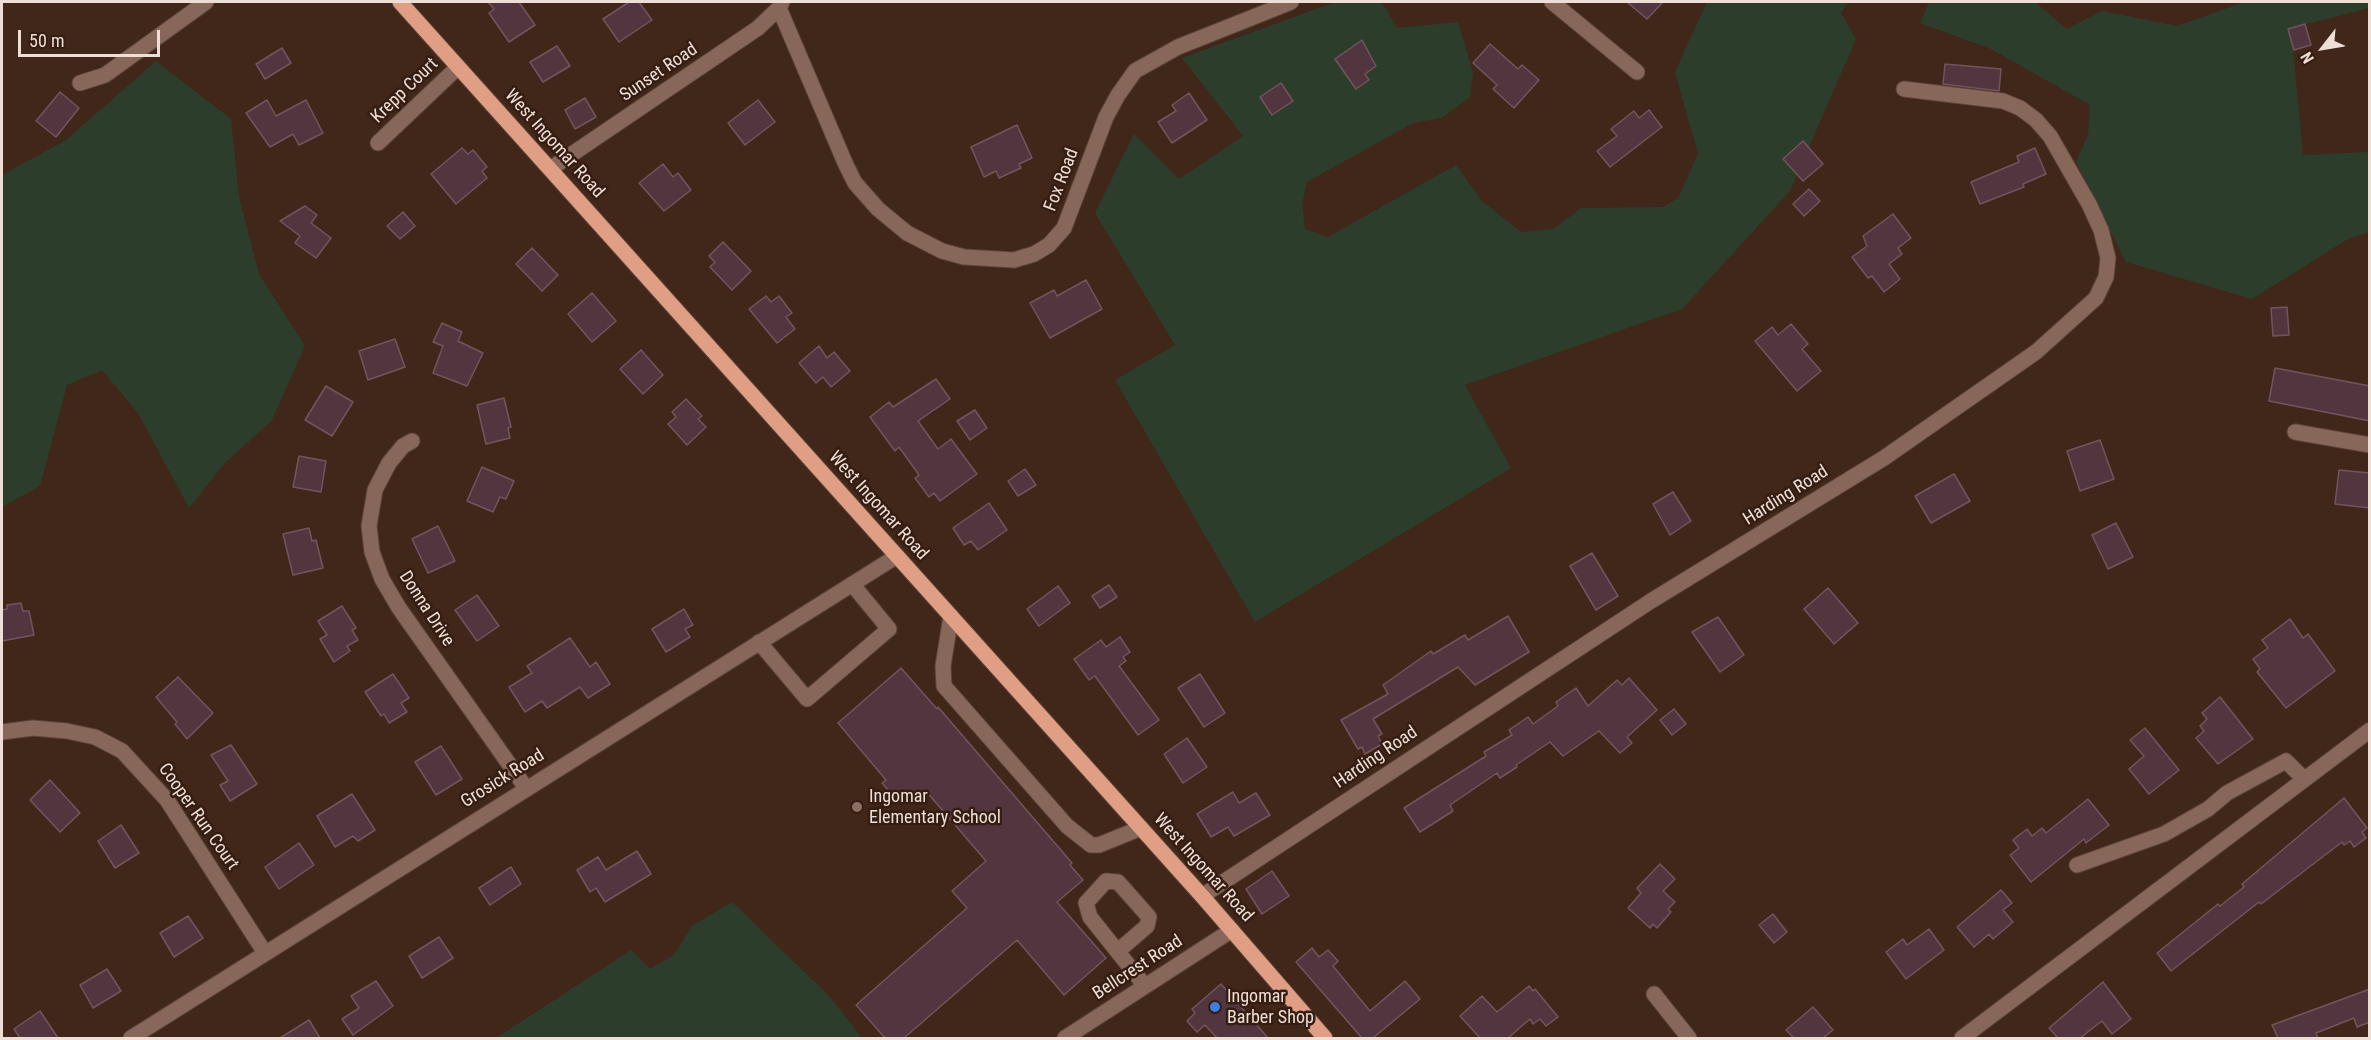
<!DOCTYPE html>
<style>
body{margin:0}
#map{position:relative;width:2371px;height:1040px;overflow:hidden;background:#40271a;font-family:"Roboto Condensed",sans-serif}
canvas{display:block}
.frame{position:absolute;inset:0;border:3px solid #efded6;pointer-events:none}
.north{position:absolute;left:2293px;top:18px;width:60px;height:60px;-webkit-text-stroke:4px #351d11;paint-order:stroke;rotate:239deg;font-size:16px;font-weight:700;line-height:24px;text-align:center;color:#efded6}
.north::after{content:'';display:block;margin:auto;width:21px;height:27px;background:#efded6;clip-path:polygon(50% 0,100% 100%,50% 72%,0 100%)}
.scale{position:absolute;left:18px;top:30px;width:142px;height:27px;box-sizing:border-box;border:3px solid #efded6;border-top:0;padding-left:8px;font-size:18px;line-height:21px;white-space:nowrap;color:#efded6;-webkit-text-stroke:4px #351d11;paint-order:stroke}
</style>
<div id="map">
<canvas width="2371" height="1040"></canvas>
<div class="frame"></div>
<div class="north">N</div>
<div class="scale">50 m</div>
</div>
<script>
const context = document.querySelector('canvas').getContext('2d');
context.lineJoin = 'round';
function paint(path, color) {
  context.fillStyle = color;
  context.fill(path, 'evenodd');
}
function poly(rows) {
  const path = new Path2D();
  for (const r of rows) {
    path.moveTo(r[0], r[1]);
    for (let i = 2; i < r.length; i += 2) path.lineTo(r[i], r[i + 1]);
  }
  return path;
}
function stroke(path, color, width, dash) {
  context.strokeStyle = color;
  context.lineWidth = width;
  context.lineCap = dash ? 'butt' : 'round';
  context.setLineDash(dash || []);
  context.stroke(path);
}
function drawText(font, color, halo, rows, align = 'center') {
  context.font = font + ' "Roboto Condensed",sans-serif';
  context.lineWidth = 5;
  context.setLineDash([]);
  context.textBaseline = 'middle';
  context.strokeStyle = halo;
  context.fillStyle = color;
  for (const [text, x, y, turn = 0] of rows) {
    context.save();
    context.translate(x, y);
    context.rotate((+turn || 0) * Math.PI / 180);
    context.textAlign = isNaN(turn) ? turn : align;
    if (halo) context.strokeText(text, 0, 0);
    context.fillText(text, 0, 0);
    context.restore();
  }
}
paint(poly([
 [1335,2,1382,2,1397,28,1458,22,1473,72,1470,97,1442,118,1413,123,1307,182,1302,205,1305,229,1328,237,1456,165,1482,201,1521,232,1553,229,1581,208,1663,207,1678,198,1698,154,1675,72,1707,2,1848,2,1841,13,1856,39,1790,191,1682,309,1465,385,1511,468,1255,622,1115,380,1175,345,1095,213,1134,134,1179,179,1243,136,1182,58],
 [1929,2,2035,2,2067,29,2102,11,2177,26,2244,2,2369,2,2369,8,2291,28,2303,155,2369,152,2369,232,2348,239,2252,299,2126,262,2076,162,2088,135,2090,105,1991,49,1920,23],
 [156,61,231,119,239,197,259,274,305,346,272,420,225,463,189,508,138,413,102,370,67,385,40,486,2,507,2,175,66,140],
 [732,902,829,996,862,1038,496,1038,631,950,650,969,674,955,692,926]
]), '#2d3d2b');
const building = poly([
 [488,2,519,2,535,25,509,42,489,13,494,9,488,2],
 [629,2,639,2,652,20,619,42,603,19,629,2],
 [1627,2,1663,2,1647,19,1627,2],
 [2305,24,2311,45,2294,50,2288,29,2305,24],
 [1362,40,1376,66,1365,74,1369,80,1356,89,1335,59,1362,40],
 [1490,44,1518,69,1522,65,1539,80,1514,108,1493,89,1497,85,1473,63,1490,44],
 [557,46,570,66,543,82,530,62,557,46],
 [282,48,291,63,265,79,256,64,282,48],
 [1945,64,2001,69,1999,91,1943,84,1945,64],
 [1281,83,1293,101,1272,115,1260,97,1281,83],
 [60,92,79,108,56,137,36,121,60,92],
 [1189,93,1207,120,1172,143,1158,122,1176,111,1172,105,1189,93],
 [585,98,596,117,575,129,565,110,585,98],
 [267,100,276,116,306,100,323,133,299,145,293,134,270,147,246,113,267,100],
 [758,100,775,122,745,145,728,123,758,100],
 [1649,110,1662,127,1610,167,1597,151,1617,136,1611,129,1634,111,1639,118,1649,110],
 [1017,125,1032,158,1019,164,1021,168,999,178,996,171,984,177,971,147,1017,125],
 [1803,141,1823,164,1803,181,1783,159,1803,141],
 [462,148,468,154,473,150,487,167,482,171,487,178,456,204,431,174,462,148],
 [2035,148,2046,174,2023,184,2024,187,1980,204,1971,182,2019,162,2017,156,2035,148],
 [663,164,673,177,678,173,691,190,664,211,639,183,663,164],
 [1809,189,1820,201,1804,216,1793,204,1809,189],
 [305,206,317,215,311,223,331,238,316,258,295,243,300,236,280,221,305,206],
 [403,212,415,226,400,239,387,226,403,212],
 [1893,214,1911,238,1898,248,1902,254,1889,264,1900,279,1884,292,1872,276,1868,278,1852,257,1867,246,1863,236,1893,214],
 [723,242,751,271,732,290,710,267,715,262,709,256,723,242],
 [532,248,558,275,542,291,516,264,532,248],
 [1086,280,1102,309,1050,338,1030,303,1054,290,1057,296,1086,280],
 [592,293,616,321,592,342,568,314,592,293],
 [766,296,771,302,779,296,792,313,786,317,795,329,777,343,749,309,766,296],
 [2287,307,2289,335,2273,336,2271,308,2287,307],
 [442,323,462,332,458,341,483,353,467,386,433,373,443,346,433,342,442,323],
 [1791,324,1808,344,1802,349,1821,371,1797,391,1755,341,1772,327,1778,335,1791,324],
 [395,339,405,367,368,380,359,351,395,339],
 [819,346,827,358,834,352,850,371,831,387,823,377,816,383,799,363,819,346],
 [641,350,663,375,643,394,620,369,641,350],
 [2275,368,2370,386,2370,421,2269,401,2275,368],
 [936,379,950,399,918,421,938,449,951,439,977,474,940,501,934,493,929,497,915,478,919,475,899,447,895,451,870,417,889,402,893,407,936,379],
 [326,386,353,402,332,436,305,420,326,386],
 [504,398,511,427,508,428,510,438,486,444,477,405,504,398],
 [686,399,702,416,698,419,706,427,687,445,668,424,676,417,672,412,686,399],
 [975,410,987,428,970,440,957,421,975,410],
 [2100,440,2114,479,2080,491,2067,451,2100,440],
 [299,456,326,461,321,492,293,487,299,456],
 [482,467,514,481,506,499,500,497,493,512,467,501,482,467],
 [1025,469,1036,485,1018,496,1008,481,1025,469],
 [2339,470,2370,473,2370,508,2335,504,2339,470],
 [1954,474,1970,501,1931,523,1915,496,1954,474],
 [1673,492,1691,521,1670,535,1653,504,1673,492],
 [989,503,1007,530,978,550,971,541,964,545,953,528,989,503],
 [2116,523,2133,557,2108,569,2092,535,2116,523],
 [438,526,455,561,428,573,412,539,438,526],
 [309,528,312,541,316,540,323,568,293,575,283,534,309,528],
 [1592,553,1618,596,1596,610,1570,566,1592,553],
 [1109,585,1117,597,1100,608,1092,596,1109,585],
 [1058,586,1070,603,1039,626,1027,609,1058,586],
 [1828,588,1858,623,1834,644,1804,609,1828,588],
 [477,595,499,626,477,641,455,610,477,595],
 [21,603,23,611,29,611,34,635,2,641,2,610,7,609,7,605,21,603],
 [342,606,356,628,352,630,358,640,347,646,350,651,334,662,320,639,327,635,318,621,342,606],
 [684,609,693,625,685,629,690,637,666,652,652,629,684,609],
 [1508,616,1529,652,1475,685,1458,667,1373,719,1382,734,1378,736,1382,744,1365,754,1362,747,1358,749,1341,720,1388,694,1383,685,1431,651,1433,654,1465,635,1468,640,1508,616],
 [1718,617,1744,655,1720,672,1692,632,1718,617],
 [2290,619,2303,638,2308,634,2335,671,2286,708,2257,672,2260,669,2253,659,2268,648,2262,640,2290,619],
 [1120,637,1130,652,1123,657,1126,661,1119,666,1159,720,1138,735,1095,676,1089,680,1074,659,1101,640,1106,647,1120,637],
 [570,638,590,667,596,662,610,684,588,698,580,687,547,708,542,701,525,712,509,687,532,673,527,666,570,638],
 [901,668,937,709,938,707,1072,863,1070,865,1083,880,1057,902,1106,958,1064,995,1017,940,904,1038,885,1038,856,1005,967,908,952,891,986,861,925,790,908,804,902,797,898,801,882,783,886,780,838,723,901,668],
 [393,674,409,698,401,703,407,712,389,723,384,714,381,716,365,692,393,674],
 [1200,674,1225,713,1204,727,1178,688,1200,674],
 [178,677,213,713,187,739,175,724,177,722,156,697,178,677],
 [1629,678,1657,710,1627,737,1632,743,1620,753,1599,731,1563,756,1550,742,1516,765,1517,767,1500,778,1497,773,1450,805,1453,811,1420,832,1404,808,1486,756,1484,752,1512,735,1509,730,1528,717,1533,724,1558,706,1556,702,1576,688,1588,706,1617,680,1622,685,1629,678],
 [2220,697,2253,739,2218,764,2196,738,2204,731,2200,726,2207,719,2202,713,2220,697],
 [1674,709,1686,724,1672,735,1660,720,1674,709],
 [2145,728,2179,770,2149,794,2129,769,2144,756,2130,740,2145,728],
 [1187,738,1207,767,1183,783,1164,754,1187,738],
 [231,745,257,784,230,801,220,785,228,781,211,755,231,745],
 [441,746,462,779,436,795,415,762,441,746],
 [50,780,80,813,60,832,30,800,50,780],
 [1233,792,1239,803,1256,793,1270,815,1234,836,1228,827,1211,837,1197,814,1233,792],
 [352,794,375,830,358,841,353,836,335,847,317,816,352,794],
 [2344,798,2367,828,2362,832,2366,838,2354,847,2350,841,2344,845,2342,842,2261,904,2259,902,2171,971,2157,953,2218,904,2220,906,2244,887,2242,884,2344,798],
 [2088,799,2109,825,2086,843,2084,839,2031,882,2010,855,2019,848,2013,840,2027,829,2032,836,2042,828,2046,833,2088,799],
 [121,825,139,853,115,868,98,841,121,825],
 [299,843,314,865,279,889,265,867,299,843],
 [637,851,651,874,605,902,596,888,590,892,577,870,598,857,606,870,637,851],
 [1660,864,1675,879,1663,891,1675,902,1668,909,1671,912,1657,928,1653,924,1650,928,1628,908,1641,893,1637,888,1660,864],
 [511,867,521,884,490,905,479,888,511,867],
 [1272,871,1289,896,1262,914,1246,889,1272,871],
 [2001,890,2012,903,2003,910,2013,922,1993,939,1989,934,1974,947,1957,927,2001,890],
 [1773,914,1787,932,1774,943,1759,925,1773,914],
 [188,916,203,938,174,957,160,933,188,916],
 [1929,929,1944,950,1906,979,1886,952,1903,939,1907,945,1929,929],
 [439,937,453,958,422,978,409,956,439,937],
 [1312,948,1319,957,1328,950,1338,961,1333,966,1370,1011,1405,981,1420,999,1373,1038,1362,1038,1296,962,1312,948],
 [107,969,121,991,93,1008,80,985,107,969],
 [376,981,393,1006,353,1035,342,1019,359,1008,351,996,376,981],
 [2103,982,2131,1019,2112,1034,2102,1021,2080,1038,2058,1038,2049,1028,2103,982],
 [1221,984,1268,1038,1217,1038,1205,1025,1197,1032,1187,1021,1195,1013,1192,1009,1221,984],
 [1529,986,1533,991,1535,989,1558,1017,1546,1026,1540,1019,1533,1024,1530,1019,1508,1038,1480,1038,1460,1016,1482,996,1497,1012,1529,986],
 [2370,989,2370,1022,2357,1027,2354,1018,2316,1033,2318,1038,2278,1038,2272,1025,2370,989],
 [1813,1007,1833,1030,1823,1038,1794,1038,1786,1030,1813,1007],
 [40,1011,58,1038,20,1038,14,1029,40,1011],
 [309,1020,320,1038,280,1038,309,1020]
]);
paint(building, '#52363f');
stroke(building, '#73545d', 1.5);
const minor = poly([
 [1552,2,1637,72],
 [779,8,846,165,855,183,878,209,907,233,942,251,964,257,1014,260,1034,254,1049,245,1064,228,1106,117,1118,95,1135,71,1178,47,1291,2],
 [80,83,105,75,206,2],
 [378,143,458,67],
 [550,169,758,28,779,8,782,2],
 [2295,432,2370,445],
 [412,441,403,446,389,463,375,490,369,526,372,552,382,579,399,608,526,788],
 [951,616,943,666,944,686,1067,826,1091,845,1099,845,1141,828],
 [759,642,807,699,889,629,852,584],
 [2,732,33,728,67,731,95,737,122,751,167,800,265,953],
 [2077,865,2164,834,2208,809,2227,793,2286,761,2304,779],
 [1202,896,1651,601,1884,458,2036,352,2096,298,2106,277,2108,258,2101,230,2089,204,2050,136,2036,120,2020,108,2003,101,1904,89],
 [1118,951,1147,926,1149,917,1118,882,1106,881,1086,903,1090,917,1145,986],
 [1654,994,1689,1038],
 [131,1038,897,556],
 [1065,1038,1232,930],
 [1962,1038,2370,730]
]);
const major = poly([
 [400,2,1202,896,1325,1038]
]);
stroke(minor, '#5c4438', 17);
stroke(major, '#5c4438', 17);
stroke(minor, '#87675a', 15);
stroke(major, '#e09e84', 15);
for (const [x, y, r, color] of [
 [857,807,6,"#8d6e63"],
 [1215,1007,6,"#3f7fe0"]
]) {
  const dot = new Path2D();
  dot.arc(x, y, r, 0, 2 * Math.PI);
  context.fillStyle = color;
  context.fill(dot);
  stroke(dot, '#351d11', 2);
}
drawText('18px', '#efded6', '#351d11', [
 ["Sunset Road",659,73,-34],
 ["Krepp Court",405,91,-44],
 ["West Ingomar Road",554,144,48],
 ["Fox Road",1062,180,-69],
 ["Harding Road",1786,496,-32],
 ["West Ingomar Road",878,506,48],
 ["Donna Drive",426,609,57],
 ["Harding Road",1376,758,-34],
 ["Grosick Road",503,779,-32],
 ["Cooper Run Court",198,817,55],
 ["West Ingomar Road",1203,868,48],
 ["Bellcrest Road",1138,968,-33]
]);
drawText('18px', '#efded6', '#351d11', [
 ["Ingomar",869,797],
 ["Elementary School",869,818],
 ["Ingomar",1227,997],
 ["Barber Shop",1227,1018]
], 'left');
</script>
